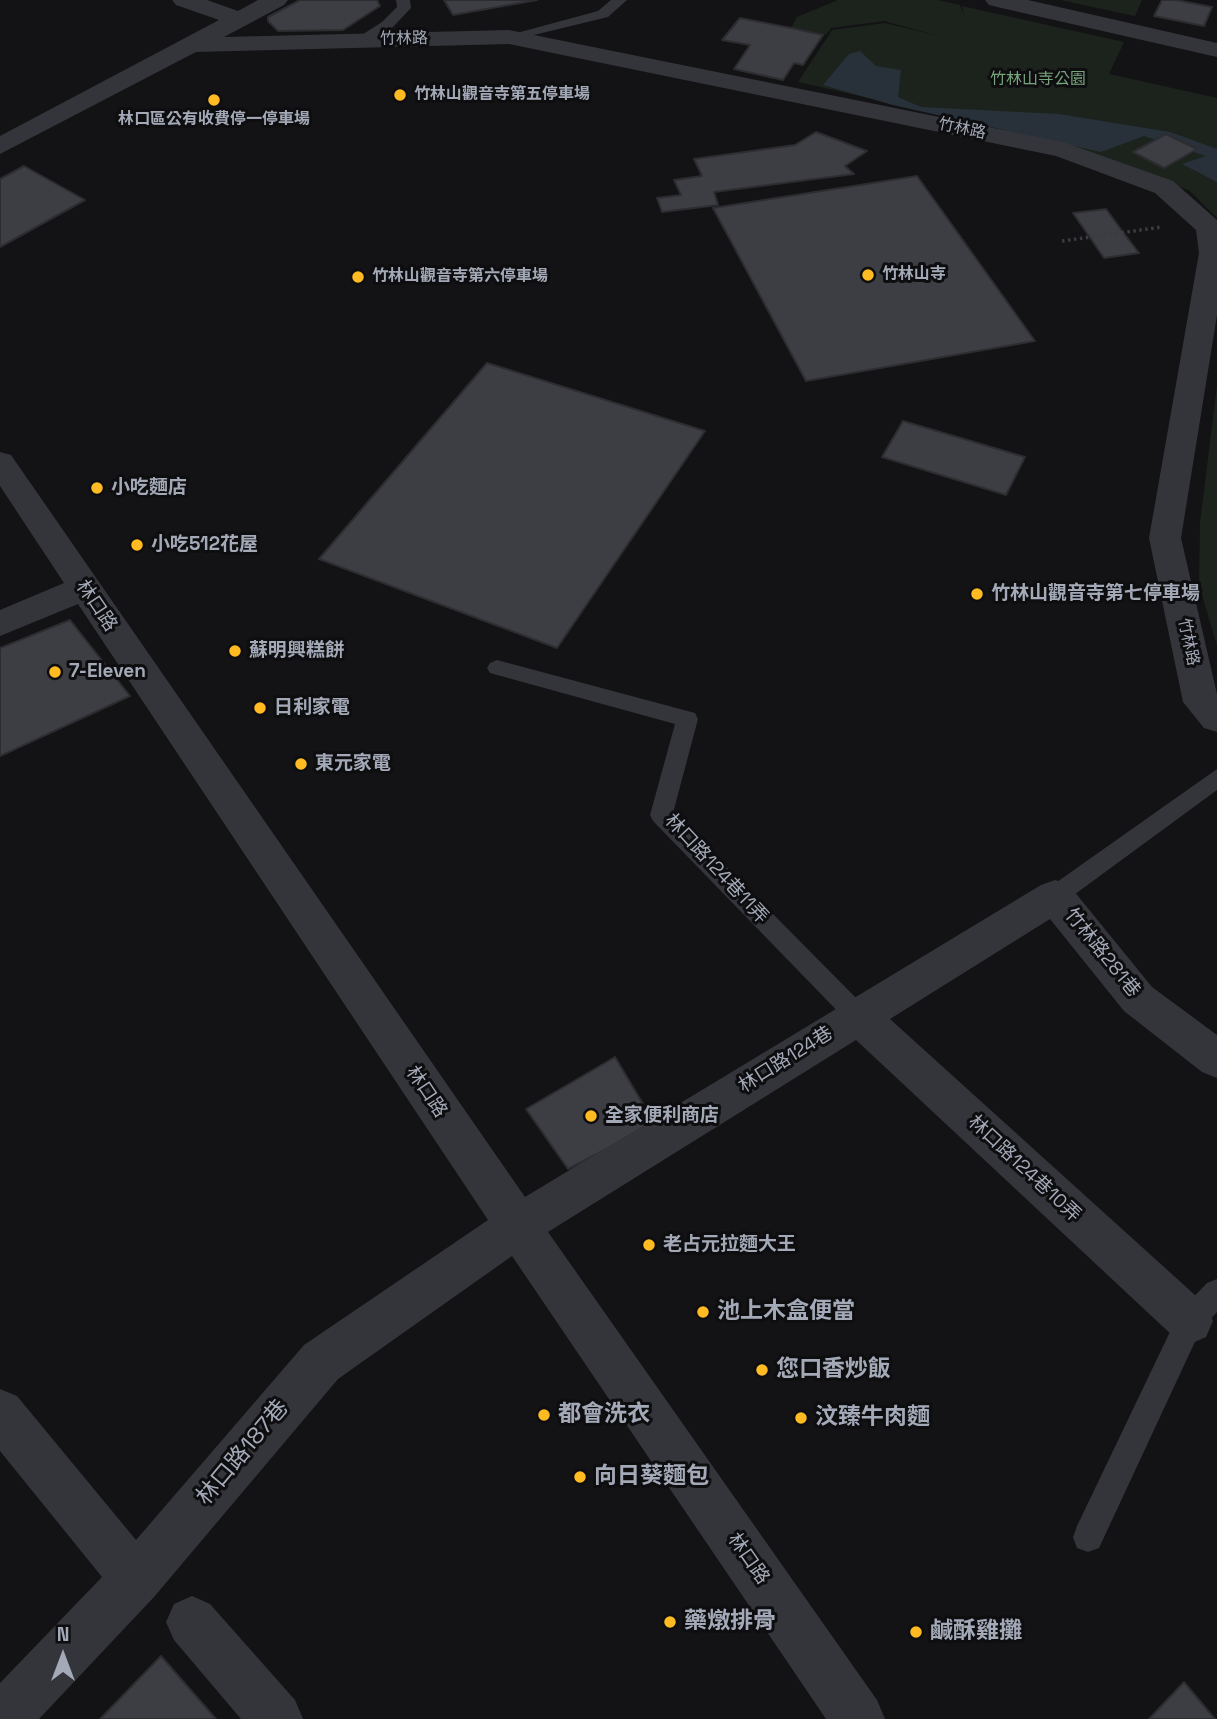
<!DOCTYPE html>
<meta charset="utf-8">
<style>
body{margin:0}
#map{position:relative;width:1217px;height:1719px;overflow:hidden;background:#131315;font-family:"Space Grotesk",sans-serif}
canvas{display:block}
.north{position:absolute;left:28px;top:1621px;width:70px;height:70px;-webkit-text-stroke:5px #0e0e10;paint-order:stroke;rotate:0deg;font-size:19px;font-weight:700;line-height:28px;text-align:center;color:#a3a9b7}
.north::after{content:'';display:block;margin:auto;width:24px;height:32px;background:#a3a9b7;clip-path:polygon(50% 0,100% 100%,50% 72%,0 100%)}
</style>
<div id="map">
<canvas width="1217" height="1719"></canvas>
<div class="north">N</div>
</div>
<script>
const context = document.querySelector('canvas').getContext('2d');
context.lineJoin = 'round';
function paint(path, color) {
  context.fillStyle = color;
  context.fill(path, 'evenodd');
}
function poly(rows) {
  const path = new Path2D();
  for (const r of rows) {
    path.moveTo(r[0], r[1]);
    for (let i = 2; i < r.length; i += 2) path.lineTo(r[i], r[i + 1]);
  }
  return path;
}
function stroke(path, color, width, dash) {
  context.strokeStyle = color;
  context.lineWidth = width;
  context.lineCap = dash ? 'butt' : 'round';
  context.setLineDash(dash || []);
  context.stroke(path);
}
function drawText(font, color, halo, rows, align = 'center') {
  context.font = font + ' "Space Grotesk","Noto Sans TC",sans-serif';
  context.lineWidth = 6;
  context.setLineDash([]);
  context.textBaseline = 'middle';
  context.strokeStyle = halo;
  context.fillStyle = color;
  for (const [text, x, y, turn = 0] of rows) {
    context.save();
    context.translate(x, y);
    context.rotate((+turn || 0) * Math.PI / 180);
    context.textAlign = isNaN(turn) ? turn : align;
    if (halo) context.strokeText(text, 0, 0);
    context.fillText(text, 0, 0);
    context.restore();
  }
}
paint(poly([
 [838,0,938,0,960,5,964,16,962,6,1124,42,1109,74,1217,98,1217,218,1190,191,1127,165,1036,136,798,82,832,30,885,23,939,36,884,21,831,28,826,35,791,28,797,17],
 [1060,0,1142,0,1135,16],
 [1217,385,1217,646,1199,585,1200,523]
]), '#1b231c');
paint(poly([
 [860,51,876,66,901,70,898,97,921,107,1059,114,1170,132,1217,149,1217,182,1182,164,1206,156,1144,136,1101,152,893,105,823,85,849,54]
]), '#28313a');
const building = poly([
 [300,0,377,0,380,6,343,30,278,31,268,21,268,17,300,0],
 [444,0,537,0,453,15,444,0],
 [1162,0,1176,0,1212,7,1204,26,1154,16,1162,0],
 [740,18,791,28,823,35,803,65,794,63,783,80,734,69,750,45,722,40,740,18],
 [816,132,867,151,845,166,854,174,714,192,718,205,662,212,657,198,681,195,674,180,702,176,694,159,795,145,816,132],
 [1166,134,1197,149,1164,168,1133,152,1166,134],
 [24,166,85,200,0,247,0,179,24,166],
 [917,176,1035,341,806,381,713,208,917,176],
 [1106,209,1123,232,1139,253,1104,258,1073,213,1106,209],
 [487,363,705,431,557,648,319,559,487,363],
 [903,421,1025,457,1006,495,882,457,903,421],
 [70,620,130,696,0,756,0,648,70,620],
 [615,1057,655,1124,568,1169,526,1109,615,1057],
 [161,1656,216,1719,100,1719,161,1656],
 [1184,1682,1215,1719,1149,1719,1184,1682]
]);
paint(building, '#3c3e43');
stroke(building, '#2d2d31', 2);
stroke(poly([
 [1062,241,1162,227]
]), '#3a3c41', 3.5, [2.5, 3.5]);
paint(poly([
 [396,0,410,0,411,8,392,28,367,44,357,44,357,38,382,22,397,7,396,0],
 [611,0,627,0,608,17,509,41,502,37,598,11,611,0],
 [497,660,695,713,698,719,673,813,867,1009,870,1016,867,1023,858,1027,849,1023,653,821,650,815,675,724,490,673,487,668,490,663,497,660],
 [1217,769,1217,790,1063,903,1055,906,1047,903,1043,896,1047,889,1217,769],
 [1217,1279,1217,1312,1200,1331,1099,1548,1088,1552,1077,1548,1073,1537,1077,1526,1180,1311,1207,1283,1217,1279]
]), '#34353a');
paint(poly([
 [172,0,207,0,238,11,258,0,288,0,284,5,224,37,509,30,1063,142,1173,181,1217,220,1217,315,1181,538,1217,694,1217,732,1204,728,1183,702,1149,538,1199,253,1196,230,1155,193,1056,156,509,44,196,52,0,154,0,136,219,20,176,5,172,0],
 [985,0,1028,0,1217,43,1217,57,997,7,989,5,985,0],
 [0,452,11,455,525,1197,1041,885,1055,880,1069,885,1152,987,1217,1035,1217,1078,1202,1072,1124,1011,1050,919,890,1019,1206,1305,1213,1321,1206,1337,1190,1344,1174,1337,856,1040,548,1232,877,1700,885,1719,826,1719,512,1256,338,1379,154,1597,39,1719,0,1719,0,1683,102,1577,0,1451,0,1389,17,1396,136,1540,304,1345,488,1220,78,604,0,636,0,610,64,583,0,486,0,452],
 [192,1596,210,1604,295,1700,303,1719,241,1719,174,1640,166,1622,174,1604,192,1596]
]), '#34353a');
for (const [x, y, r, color] of [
 [400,95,7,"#ffbb21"],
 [214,100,7,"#ffbb21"],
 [868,275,7,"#ffbb21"],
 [358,277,7,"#ffbb21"],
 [97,488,7,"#ffbb21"],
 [137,545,7,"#ffbb21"],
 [977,594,7,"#ffbb21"],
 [235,651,7,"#ffbb21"],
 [55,672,7,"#ffbb21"],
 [260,708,7,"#ffbb21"],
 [301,764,7,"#ffbb21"],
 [591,1116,7,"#ffbb21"],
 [649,1245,7,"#ffbb21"],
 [703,1312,7,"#ffbb21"],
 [762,1370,7,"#ffbb21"],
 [544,1415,7,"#ffbb21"],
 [801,1418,7,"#ffbb21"],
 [580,1477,7,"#ffbb21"],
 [670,1622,7,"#ffbb21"],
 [916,1632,7,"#ffbb21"]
]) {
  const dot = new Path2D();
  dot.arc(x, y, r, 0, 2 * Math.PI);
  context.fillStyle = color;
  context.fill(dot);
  stroke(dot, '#0e0e10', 2.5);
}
drawText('16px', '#a3a9b7', '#0e0e10', [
 ["竹林路",404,39,-1],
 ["竹林路",962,129,12],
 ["竹林路",1188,642,78]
]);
drawText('16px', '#78a47c', '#0e0e10', [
 ["竹林山寺公園",1038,80]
]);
drawText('bold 16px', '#a3a9b7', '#0e0e10', [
 ["竹林山觀音寺第五停車場",414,95],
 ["林口區公有收費停一停車場",214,120,"center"],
 ["竹林山寺",882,275],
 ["竹林山觀音寺第六停車場",372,277]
], 'left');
drawText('bold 19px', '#a3a9b7', '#0e0e10', [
 ["小吃麵店",111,488],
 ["小吃512花屋",151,545],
 ["竹林山觀音寺第七停車場",991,594],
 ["蘇明興糕餅",249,651],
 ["7-Eleven",69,672],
 ["日利家電",274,708],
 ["東元家電",315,764],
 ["全家便利商店",605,1116],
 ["老占元拉麵大王",663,1245]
], 'left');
drawText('19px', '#a3a9b7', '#0e0e10', [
 ["林口路",96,606,56],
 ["林口路124巷11弄",716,869,47],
 ["竹林路281巷",1102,953,51],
 ["林口路124巷",786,1060,-32],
 ["林口路",426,1092,56],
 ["林口路124巷10弄",1024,1169,43],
 ["林口路",748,1559,55]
]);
drawText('bold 23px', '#a3a9b7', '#0e0e10', [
 ["池上木盒便當",717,1312],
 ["您口香炒飯",776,1370],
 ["都會洗衣",558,1415],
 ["汶臻牛肉麵",815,1418],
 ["向日葵麵包",594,1477],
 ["藥燉排骨",684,1622],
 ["鹹酥雞攤",930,1632]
], 'left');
drawText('23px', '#a3a9b7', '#0e0e10', [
 ["林口路187巷",243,1453,-50]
]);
</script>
